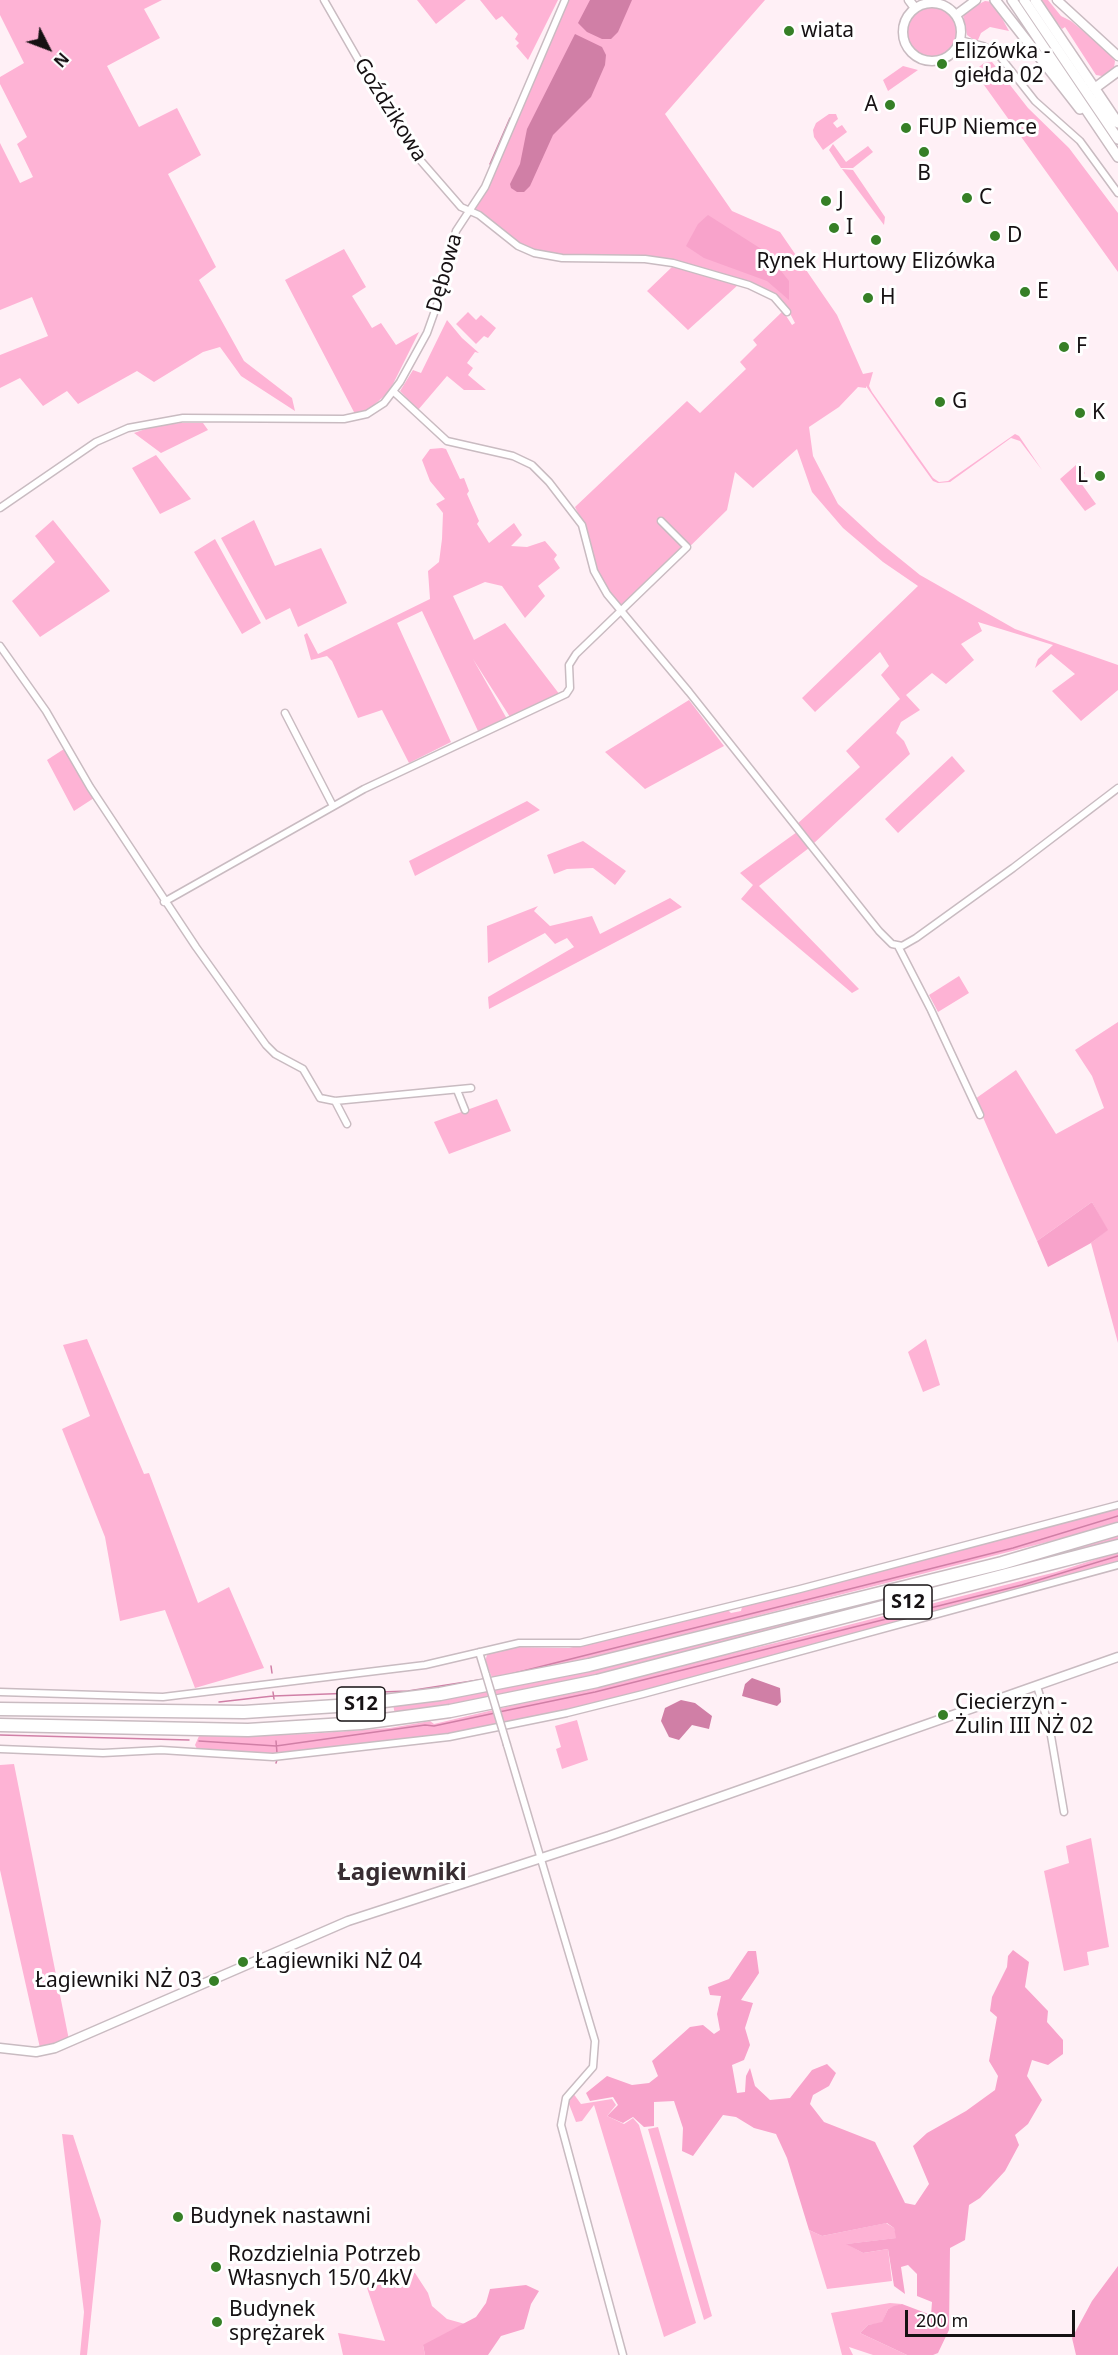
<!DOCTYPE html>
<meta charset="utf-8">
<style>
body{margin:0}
#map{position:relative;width:1118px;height:2355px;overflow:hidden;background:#fff0f6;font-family:"Noto Sans",sans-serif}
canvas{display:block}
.north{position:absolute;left:18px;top:18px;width:60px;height:60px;-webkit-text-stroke:4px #fff;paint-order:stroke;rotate:132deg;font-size:16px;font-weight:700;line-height:24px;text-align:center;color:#161113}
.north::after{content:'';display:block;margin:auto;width:21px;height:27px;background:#161113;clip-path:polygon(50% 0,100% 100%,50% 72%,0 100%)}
.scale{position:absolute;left:905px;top:2310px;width:170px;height:27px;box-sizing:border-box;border:3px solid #161113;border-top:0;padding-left:8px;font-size:18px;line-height:21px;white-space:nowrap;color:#161113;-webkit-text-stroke:4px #fff;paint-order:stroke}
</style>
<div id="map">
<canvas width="1118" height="2355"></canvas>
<div class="north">N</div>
<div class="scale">200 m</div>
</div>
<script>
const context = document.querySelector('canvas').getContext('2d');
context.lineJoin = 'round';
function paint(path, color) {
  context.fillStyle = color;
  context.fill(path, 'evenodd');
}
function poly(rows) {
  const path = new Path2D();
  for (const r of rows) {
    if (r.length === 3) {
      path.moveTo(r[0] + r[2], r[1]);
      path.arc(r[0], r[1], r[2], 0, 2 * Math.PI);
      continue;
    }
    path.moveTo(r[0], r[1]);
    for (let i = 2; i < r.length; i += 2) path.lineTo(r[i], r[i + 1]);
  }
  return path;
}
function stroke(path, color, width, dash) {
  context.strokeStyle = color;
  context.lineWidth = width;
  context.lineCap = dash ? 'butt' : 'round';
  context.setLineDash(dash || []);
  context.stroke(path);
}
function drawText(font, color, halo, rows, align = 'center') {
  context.font = font + ' "Noto Sans",sans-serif';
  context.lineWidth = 6;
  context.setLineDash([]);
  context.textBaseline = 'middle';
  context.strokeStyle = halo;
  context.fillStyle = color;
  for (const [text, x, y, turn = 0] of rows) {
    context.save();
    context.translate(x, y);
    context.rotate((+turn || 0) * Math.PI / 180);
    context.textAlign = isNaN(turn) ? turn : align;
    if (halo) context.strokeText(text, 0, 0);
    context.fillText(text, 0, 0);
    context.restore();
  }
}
paint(poly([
 [0,0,162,0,144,9,160,38,107,66,139,127,177,108,201,155,168,174,216,267,199,280,244,361,292,398,295,411,241,376,220,347,203,352,154,382,137,371,78,404,67,391,43,406,20,378,0,388,0,355,48,336,32,297,0,310,0,143,20,183,33,177,17,144,27,137,0,84,0,77,24,63,0,15],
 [417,0,466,0,436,24],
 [480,0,558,0,528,60,516,46,519,43,515,39,518,34,502,16,496,20],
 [566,0,765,0,665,114,732,211,780,232,837,315,863,374,873,372,869,386,872,392,933,478,939,482,948,481,1015,434,1019,436,1042,470,1020,441,1011,438,950,482,938,483,933,481,915,456,866,386,866,388,858,387,839,407,809,427,813,456,838,504,878,541,920,575,1015,629,1118,665,1118,690,1081,721,1052,691,1075,674,1051,654,1035,668,1038,659,1053,645,978,622,982,631,961,644,974,660,946,684,932,673,906,695,920,710,901,722,896,733,904,741,910,754,813,844,796,825,860,767,846,751,900,699,881,675,889,666,880,652,815,712,802,698,918,586,883,562,843,528,812,492,797,449,753,488,735,472,727,510,624,611,602,583,594,566,588,533,575,507,687,401,700,413,746,369,740,362,757,345,753,340,783,311,792,325,795,323,785,304,771,293,657,260,588,260,528,251,492,227,472,208],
 [1039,0,1048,0,1061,16,1071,21,1106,50,1115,61,1114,68,1102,76,1096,75,1065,27,1062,29],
 [985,1,993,2,1009,31,990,27,981,33,978,40,974,40,967,35,963,15,967,10],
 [932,32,25],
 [992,62,1028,108,1069,148,1118,213,1118,272,974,71,984,63],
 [903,66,918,70,888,91,883,80],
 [829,114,836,114,838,119,833,123,837,128,842,125,847,132,823,150,814,137,813,130,816,123],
 [833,144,846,162,868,146,873,152,853,168,841,168,829,150],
 [842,169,853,170,885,217,884,225],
 [344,249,366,287,352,296,372,328,381,323,396,345,419,332,389,392,368,410,355,414,285,280],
 [672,267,691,270,738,285,688,330,647,291],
 [468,312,476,320,481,315,496,328,488,338,484,336,476,344,456,324],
 [447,320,462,338,479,353,475,352,467,363,473,368,468,375,486,390,464,390,447,376,418,410,400,391,413,370,421,373],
 [180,423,203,423,208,430,161,453,134,433,157,425],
 [442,448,446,449,460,479,464,478,469,491,467,494,479,521,477,524,489,543,514,523,522,535,511,546,527,547,545,541,557,555,554,559,560,568,538,586,545,596,525,618,502,586,485,582,453,596,474,640,505,623,560,695,510,717,473,659,507,719,478,731,422,611,397,623,451,742,409,763,382,710,358,718,332,661,327,656,311,660,304,635,307,633,318,654,430,599,428,571,439,562,442,539,443,513,436,504,445,499,430,481,422,460,430,449],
 [156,455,191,499,160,514,132,468],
 [1076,465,1085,473,1078,479,1096,504,1085,511,1060,479],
 [53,520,110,591,40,637,12,601,55,562,35,536],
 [254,520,275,566,321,548,347,603,298,627,290,608,266,620,221,538],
 [215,539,261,623,242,634,194,552],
 [689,700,724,746,645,789,605,752],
 [64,749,94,798,74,811,47,760],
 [952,756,965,771,898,833,885,819],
 [527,801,540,810,415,876,409,861],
 [797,832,809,848,759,886,859,989,852,993,741,899,753,885,740,873],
 [583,841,626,871,615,885,593,868,567,869,554,874,547,855],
 [670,898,682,907,489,1009,488,997,574,947,567,938,555,944,545,933,488,963,487,926,538,906,534,911,550,926,592,916,600,934],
 [959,976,969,993,938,1012,929,995],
 [1118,1022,1118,1343,1091,1243,1107,1230,1092,1202,1037,1241,975,1099,1016,1070,1056,1134,1104,1108,1092,1076,1075,1050],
 [497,1099,511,1131,449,1154,434,1122],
 [87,1339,144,1474,149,1473,198,1603,229,1587,264,1668,195,1688,165,1610,120,1621,105,1537,62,1429,90,1416,63,1345],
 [926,1339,940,1385,923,1392,908,1352],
 [1118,1508,1118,1522,1083,1533,615,1652,493,1680,485,1661,487,1655,494,1651,513,1647,569,1648,728,1610,731,1613,741,1611,742,1607],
 [1118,1535,1118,1540,1086,1549,564,1686,395,1715,393,1704,784,1624,1045,1557],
 [1118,1552,1118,1562,636,1693,532,1718,451,1734,274,1755,197,1749,195,1745,199,1736,306,1734,390,1728,430,1721,434,1724,813,1634,1056,1572],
 [577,1720,588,1760,562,1769,556,1749,561,1747,555,1726],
 [14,1764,69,2040,40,2048,0,1870,0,1765],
 [1091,1838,1109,1947,1087,1952,1089,1965,1064,1971,1044,1871,1069,1863,1066,1846],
 [573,2093,581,2104,612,2099,616,2105,607,2116,624,2124,633,2118,639,2125,696,2323,664,2337,594,2105,582,2121,576,2122,567,2099],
 [658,2127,712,2316,704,2320,648,2129],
 [62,2134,73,2135,101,2221,87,2355,80,2355,84,2312],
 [886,2223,894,2228,897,2238,847,2244,863,2253,888,2249,892,2281,827,2289,809,2230,822,2236],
 [400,2269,415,2273,428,2293,432,2306,447,2319,465,2324,488,2355,423,2345,425,2355,343,2355,338,2333,385,2341,367,2288,371,2282,383,2276,396,2288,400,2281],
 [890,2303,902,2304,888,2309,882,2323,868,2325,860,2333,907,2355,873,2355,849,2347,853,2355,842,2355,831,2313]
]), '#feb3d5');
paint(poly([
 [708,215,766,252,789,281,789,300,767,281,704,258,686,246,698,224],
 [1092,1202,1108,1230,1091,1243,1048,1267,1037,1241],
 [1013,1950,1029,1962,1025,1987,1048,2011,1047,2022,1063,2040,1063,2054,1048,2065,1032,2060,1027,2076,1042,2100,1028,2124,1015,2135,1019,2145,1005,2171,980,2198,969,2205,965,2240,950,2248,949,2330,938,2353,933,2355,907,2355,860,2333,868,2325,882,2322,888,2309,894,2306,902,2304,931,2315,932,2302,917,2296,917,2274,908,2265,901,2267,905,2294,894,2286,888,2249,863,2253,846,2244,896,2238,894,2228,887,2223,822,2236,809,2230,787,2158,776,2134,754,2128,736,2117,723,2115,693,2156,682,2151,683,2128,674,2101,654,2102,654,2126,644,2127,633,2117,623,2123,607,2116,618,2105,613,2097,590,2101,586,2093,607,2076,632,2085,649,2083,658,2076,652,2061,690,2027,703,2025,714,2034,720,2030,717,2014,721,1996,710,1995,708,1987,729,1979,748,1951,756,1951,759,1973,741,2000,753,2003,745,2028,750,2045,744,2060,732,2065,737,2093,745,2092,746,2076,750,2068,755,2086,770,2100,790,2098,812,2070,827,2064,836,2073,829,2086,813,2095,810,2104,824,2122,875,2142,905,2203,915,2205,929,2184,913,2146,927,2133,966,2111,995,2090,998,2076,989,2061,997,2017,990,2011,992,1997,1007,1967,1008,1956],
 [1118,2266,1118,2355,1076,2355,1072,2338,1092,2301],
 [526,2285,539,2291,531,2304,524,2329,501,2336,488,2355,425,2355,423,2345,476,2317,486,2303,490,2289]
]), '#f8a3cb');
paint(poly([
 [590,0,632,0,618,32,611,39,602,39,587,32,578,23],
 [575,34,602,47,606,55,605,65,591,97,553,135,530,186,524,192,517,192,511,188,510,184,520,164,527,129],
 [752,1678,780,1688,781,1702,777,1706,742,1696,745,1684],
 [681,1700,695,1703,712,1716,709,1729,692,1725,679,1740,669,1737,661,1721,665,1708]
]), '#d07fa6');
stroke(poly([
 [490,164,510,118],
 [271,1666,272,1673],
 [507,1675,1013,1548,1118,1516],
 [273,1692,274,1699],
 [219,1702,273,1696,408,1691,485,1679],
 [499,1712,595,1692,1022,1585,1118,1556],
 [0,1735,189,1740],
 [199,1741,276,1746,425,1725,434,1726,495,1713],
 [276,1741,277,1753],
 [276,1763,277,1760]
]), '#d07fa6', 1.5);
const minor = poly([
 [324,0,382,101,421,161,461,207,479,215,518,246,534,253,562,258,645,259,673,263,749,285,774,297,787,312],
 [960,40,983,46,998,54,1035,101,1080,141,1118,193],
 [394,392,447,441,513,456,532,465,549,482,582,525,594,571,607,594,689,692,879,931,892,944,902,946,916,938,1013,868,1118,788],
 [0,508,96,442,128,428,183,418,344,419,367,414,384,403,400,382,427,333,438,302,456,231,485,187,565,0],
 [0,646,46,711,90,787,196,947,266,1045,275,1054,303,1069,320,1098,335,1101,471,1088],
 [285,713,333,806],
 [164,902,364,789,566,694,570,688,569,665,576,654,687,547,661,521],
 [898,946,931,1010,980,1115],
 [457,1090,465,1110],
 [335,1101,347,1124],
 [479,1652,486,1675],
 [1037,1686,1050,1730,1064,1812],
 [0,1692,163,1697,425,1665,519,1643,580,1643,800,1589,1118,1505],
 [507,1745,595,2041,593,2067,566,2098,561,2125,623,2355],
 [0,1749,103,1753,161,1750,273,1757,449,1737,567,1713,643,1694,1118,1565]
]);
const tertiary = poly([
 [909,0,915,8],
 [1057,0,1118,56],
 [932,32,29],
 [956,15,976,0],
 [0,2048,36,2052,55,2048,348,1921,609,1836,1118,1657]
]);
const secondary = poly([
 [995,0,1080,109],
 [1012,0,1118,157],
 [1024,0,1118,139],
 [1035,0,1118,123],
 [1095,88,1118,71]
]);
const motorway = poly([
 [0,1709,244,1712,352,1705,440,1694,589,1665,1002,1563,1118,1529],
 [0,1725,248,1730,361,1723,450,1711,597,1681,1118,1546]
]);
stroke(minor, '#c9bbc1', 9);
stroke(tertiary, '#c9bbc1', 11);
stroke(secondary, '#c9bbc1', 12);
stroke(motorway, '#c9bbc1', 15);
stroke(minor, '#fff', 6);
stroke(tertiary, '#fff', 8);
stroke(secondary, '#fff', 9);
stroke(motorway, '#fff', 12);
const minorBridge = poly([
 [486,1675,507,1745]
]);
stroke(minorBridge, '#c9bbc1', 9, []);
stroke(minorBridge, '#fff', 6);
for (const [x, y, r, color] of [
 [789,31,6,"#367f26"],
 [942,64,6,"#367f26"],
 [890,105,6,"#367f26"],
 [906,128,6,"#367f26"],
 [924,152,6,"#367f26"],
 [967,198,6,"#367f26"],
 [826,201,6,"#367f26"],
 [834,228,6,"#367f26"],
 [995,236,6,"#367f26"],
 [876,240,6,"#367f26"],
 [1025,292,6,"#367f26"],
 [868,298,6,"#367f26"],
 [1064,347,6,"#367f26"],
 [940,402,6,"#367f26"],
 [1080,413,6,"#367f26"],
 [1100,476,6,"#367f26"],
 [943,1715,6,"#367f26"],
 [243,1962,6,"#367f26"],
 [214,1981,6,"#367f26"],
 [178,2217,6,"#367f26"],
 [216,2267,6,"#367f26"],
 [217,2322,6,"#367f26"]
]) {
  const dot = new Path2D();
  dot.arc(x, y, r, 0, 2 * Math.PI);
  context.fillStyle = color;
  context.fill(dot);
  stroke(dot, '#fff', 2);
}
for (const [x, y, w] of [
 [908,1602,48],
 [361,1704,48]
]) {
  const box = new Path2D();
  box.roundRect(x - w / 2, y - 17, w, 34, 4.5);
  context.fillStyle = '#fff';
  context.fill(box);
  stroke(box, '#161113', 1.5);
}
drawText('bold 20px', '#161113', null, [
 ["S12",908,1602],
 ["S12",361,1704]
]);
drawText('21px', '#161113', '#fff', [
 ["wiata",801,31],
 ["Elizówka -",954,52],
 ["giełda 02",954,76],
 ["A",878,105,"right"],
 ["FUP Niemce",918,128],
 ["B",924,174,"center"],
 ["C",979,198],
 ["J",838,201],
 ["I",846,228],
 ["D",1007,236],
 ["Rynek Hurtowy Elizówka",876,262,"center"],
 ["E",1037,292],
 ["H",880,298],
 ["F",1076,347],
 ["G",952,402],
 ["K",1092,413],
 ["L",1088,476,"right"],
 ["Ciecierzyn -",955,1703],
 ["Żulin III NŻ 02",955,1727],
 ["Łagiewniki NŻ 04",255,1962],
 ["Łagiewniki NŻ 03",202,1981,"right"],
 ["Budynek nastawni",190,2217],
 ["Rozdzielnia Potrzeb",228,2255],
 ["Własnych 15/0,4kV",228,2279],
 ["Budynek",229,2310],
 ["sprężarek",229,2334]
], 'left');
drawText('21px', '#161113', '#fff', [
 ["Goździkowa",390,110,58],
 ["Dębowa",445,273,-74]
]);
drawText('bold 24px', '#382d32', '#fff', [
 ["Łagiewniki",402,1873]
]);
</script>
